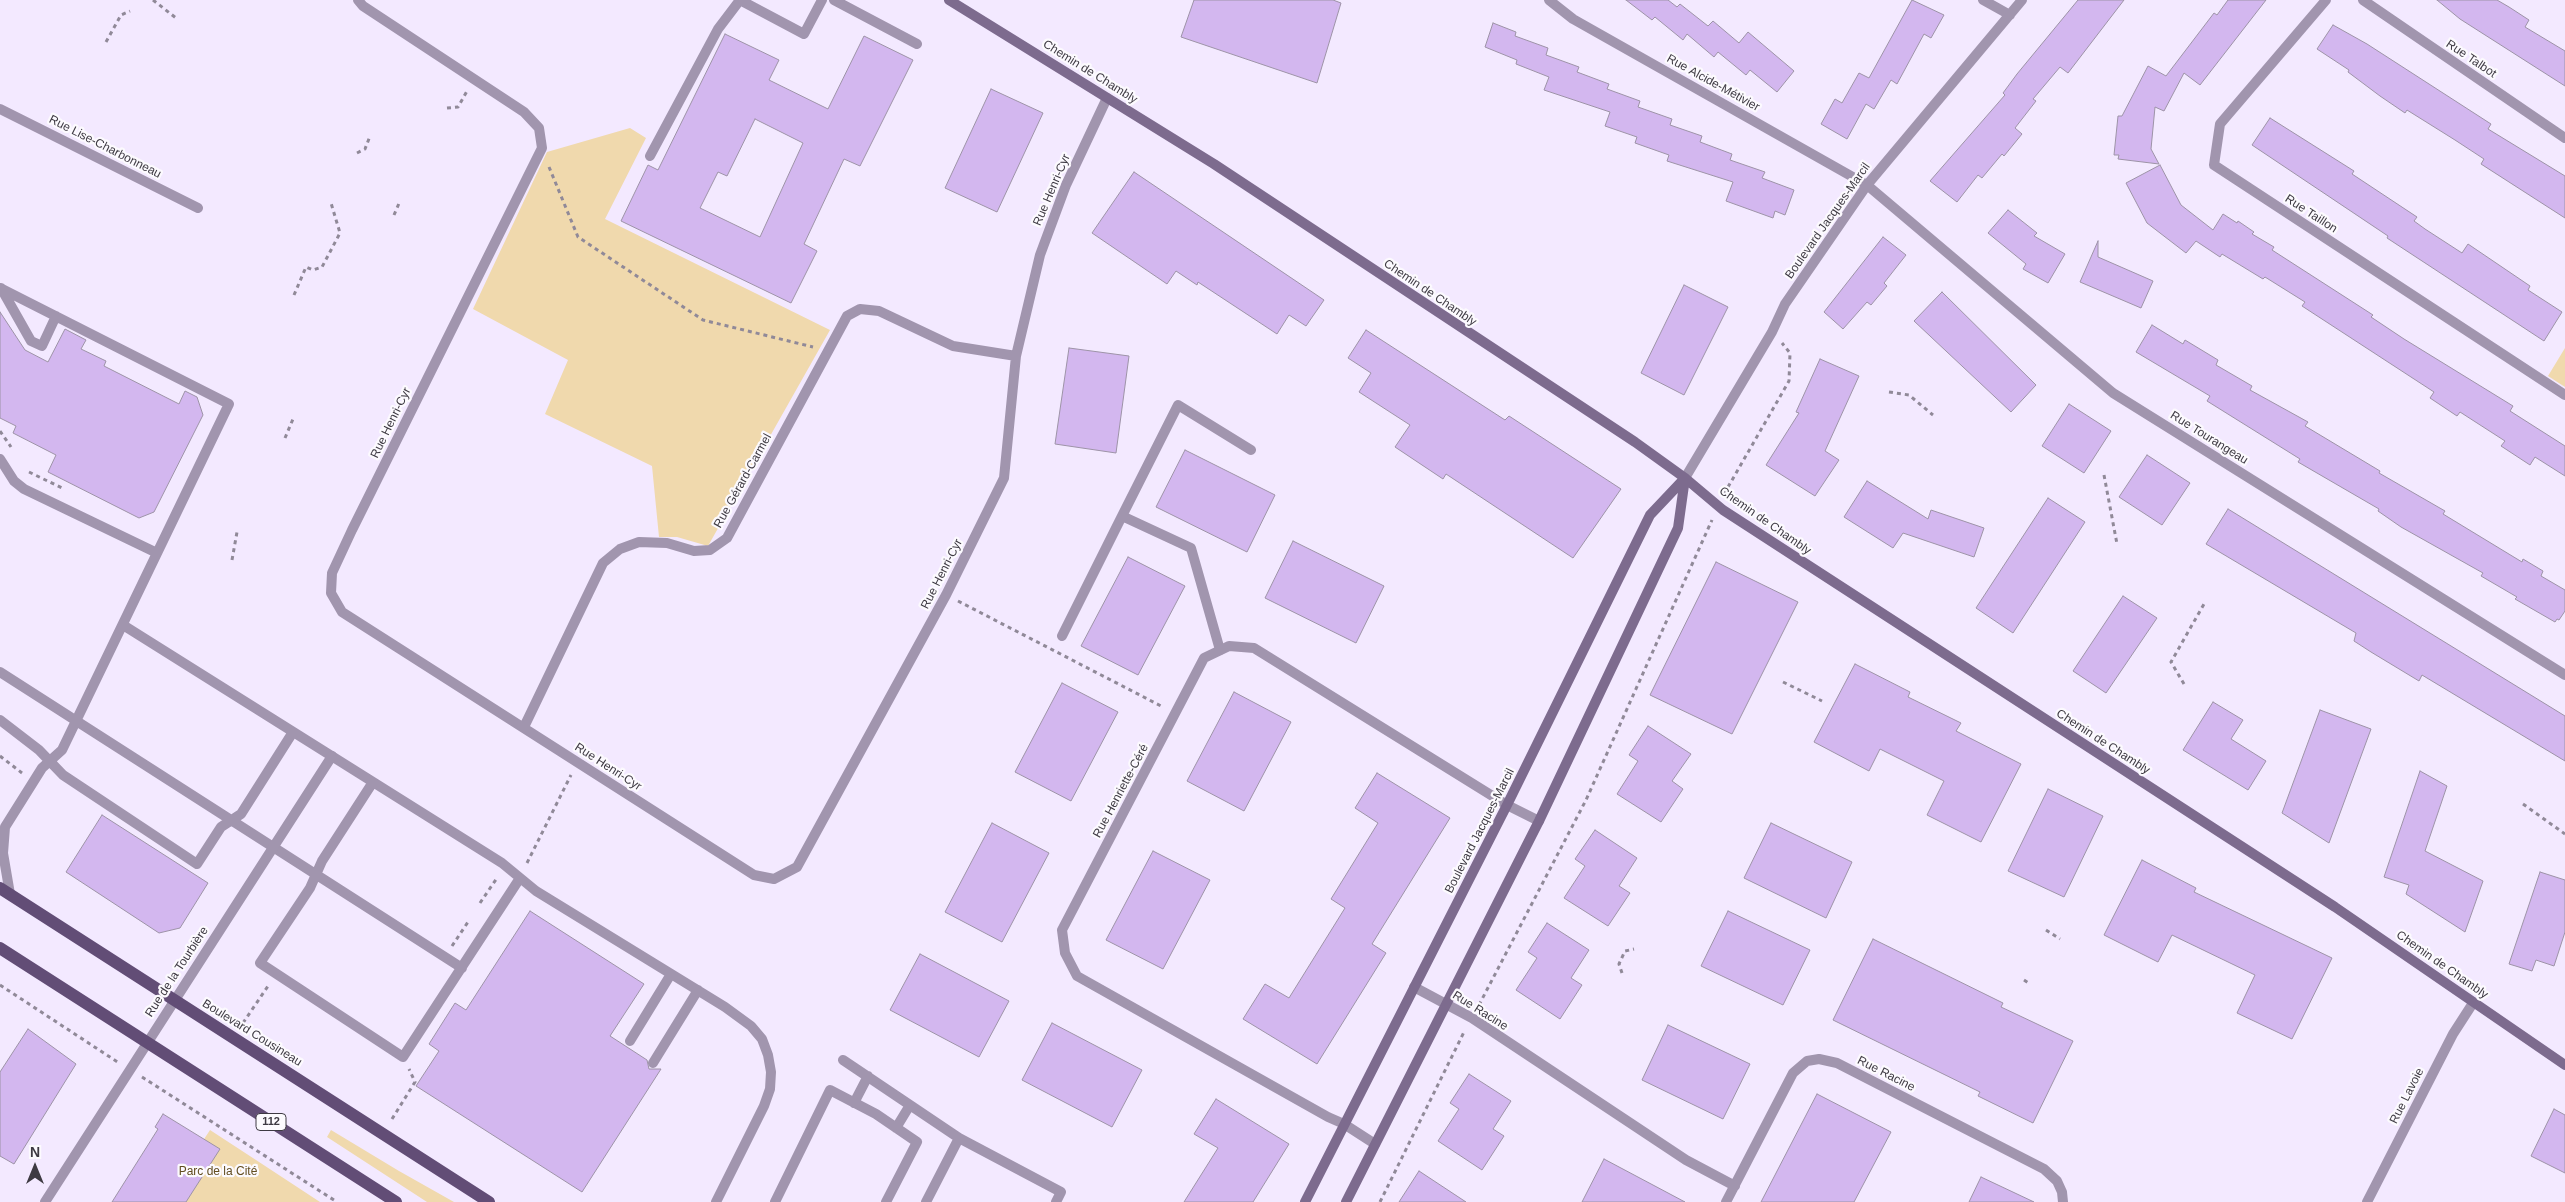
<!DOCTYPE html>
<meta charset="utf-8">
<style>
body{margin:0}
#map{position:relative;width:2565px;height:1202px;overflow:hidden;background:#f3e9ff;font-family:Helvetica,sans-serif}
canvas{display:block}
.north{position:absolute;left:10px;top:1142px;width:50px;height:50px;-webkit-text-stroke:4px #fcfafe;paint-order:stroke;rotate:0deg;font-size:14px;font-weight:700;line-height:20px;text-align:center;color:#3e3a43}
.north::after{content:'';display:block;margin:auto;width:18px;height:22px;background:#3e3a43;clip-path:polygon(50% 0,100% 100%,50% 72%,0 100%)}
</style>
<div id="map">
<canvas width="2565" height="1202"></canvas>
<div class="north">N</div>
</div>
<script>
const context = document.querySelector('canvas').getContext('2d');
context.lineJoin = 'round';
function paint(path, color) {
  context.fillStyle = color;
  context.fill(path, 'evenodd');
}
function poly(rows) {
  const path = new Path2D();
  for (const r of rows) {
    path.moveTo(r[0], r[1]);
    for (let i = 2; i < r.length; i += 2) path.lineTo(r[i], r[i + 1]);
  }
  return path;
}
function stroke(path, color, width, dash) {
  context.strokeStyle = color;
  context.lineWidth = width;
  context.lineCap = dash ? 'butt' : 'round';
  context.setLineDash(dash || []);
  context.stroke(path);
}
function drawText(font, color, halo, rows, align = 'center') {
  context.font = font + ' Helvetica,sans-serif';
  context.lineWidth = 4.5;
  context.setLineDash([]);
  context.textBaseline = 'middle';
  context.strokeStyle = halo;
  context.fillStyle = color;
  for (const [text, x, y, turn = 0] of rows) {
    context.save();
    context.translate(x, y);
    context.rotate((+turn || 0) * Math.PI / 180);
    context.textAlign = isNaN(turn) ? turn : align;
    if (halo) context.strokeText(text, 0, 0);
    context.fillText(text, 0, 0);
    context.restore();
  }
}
paint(poly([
 [630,128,646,138,605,219,830,330,708,546,677,537,659,537,652,466,545,414,568,360,473,309,547,152],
 [2565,348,2565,387,2548,376],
 [210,1130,256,1160,320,1202,163,1202],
 [331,1130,399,1171,454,1202,427,1202,327,1137]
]), '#f0d9ad');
const building = poly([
 [1194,0,1333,0,1341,3,1317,83,1181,37,1194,0],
 [1626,0,1668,0,1677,7,1680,4,1708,26,1713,21,1739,43,1748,32,1794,71,1777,92,1750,70,1746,75,1718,52,1714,57,1687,34,1683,40,1655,17,1652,20,1626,0],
 [1912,0,1944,15,1931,38,1924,34,1897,84,1891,80,1874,109,1866,104,1847,139,1821,124,1835,99,1842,103,1859,73,1869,78,1912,0],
 [2078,0,2124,0,2068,73,2060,67,2033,99,2036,101,2015,128,2022,134,2004,156,2002,154,1982,178,1978,175,1957,202,1930,181,2005,95,2003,93,2017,74,2078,0],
 [2228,0,2266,0,2200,85,2184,73,2164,111,2155,107,2151,149,2159,164,2118,159,2119,155,2114,155,2118,116,2122,116,2148,66,2166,76,2214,13,2217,15,2228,0],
 [2437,0,2497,0,2509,7,2529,20,2525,27,2565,51,2565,86,2460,19,2437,0],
 [1493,23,1516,32,1515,36,1548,48,1546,55,1579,67,1577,72,1609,84,1607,89,1640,101,1638,107,1672,119,1670,125,1702,136,1700,142,1732,154,1730,160,1765,172,1762,178,1794,190,1785,215,1775,211,1773,218,1726,201,1733,182,1667,161,1669,155,1635,143,1637,137,1605,126,1610,112,1544,90,1549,77,1516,64,1517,60,1485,47,1493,23],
 [2333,25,2367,44,2491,124,2488,129,2565,176,2565,218,2481,164,2484,159,2455,140,2407,110,2405,113,2380,96,2348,72,2349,70,2317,49,2333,25],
 [725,34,779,60,769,80,828,109,864,36,913,60,860,166,844,159,804,244,817,251,791,303,621,221,648,165,658,170,725,34],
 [755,119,803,143,760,237,700,208,718,172,727,176,755,119],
 [991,89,1043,113,997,212,945,188,991,89],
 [2270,118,2354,171,2352,174,2417,217,2414,221,2425,229,2462,253,2468,244,2530,286,2528,290,2562,312,2544,341,2387,238,2388,236,2252,145,2270,118],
 [2160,165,2181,205,2213,230,2223,214,2237,223,2238,221,2254,232,2252,234,2274,247,2272,250,2373,315,2371,317,2404,339,2513,406,2510,411,2565,446,2565,476,2535,457,2530,465,2501,446,2505,441,2460,412,2457,416,2430,398,2434,392,2302,306,2305,302,2265,277,2263,279,2222,254,2220,257,2196,241,2186,253,2147,223,2126,183,2160,165],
 [1134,172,1324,300,1306,326,1289,315,1277,334,1198,282,1197,285,1176,271,1167,284,1092,233,1134,172],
 [2008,210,2037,233,2034,236,2065,254,2048,283,2023,269,2026,264,1988,233,2008,210],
 [1883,237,1906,255,1884,283,1887,286,1871,305,1867,302,1843,329,1824,312,1883,237],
 [2098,241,2098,257,2153,281,2141,308,2080,282,2098,241],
 [1684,285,1728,307,1684,395,1641,373,1684,285],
 [1942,292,2036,385,2011,412,1914,321,1942,292],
 [0,312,25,350,48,362,65,329,86,340,81,349,106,361,104,366,179,404,185,391,197,397,203,415,154,512,139,518,48,472,56,455,13,433,16,426,0,418,0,312],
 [2152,325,2183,344,2185,340,2218,360,2216,365,2252,386,2250,390,2308,422,2305,426,2380,471,2379,473,2445,511,2443,514,2522,562,2523,559,2543,571,2541,576,2565,590,2565,611,2559,620,2557,619,2555,622,2515,599,2517,597,2481,576,2483,573,2401,527,2378,511,2379,509,2298,462,2300,459,2207,401,2210,396,2136,352,2152,325],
 [1366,330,1505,420,1509,416,1621,489,1573,558,1446,474,1443,479,1395,447,1410,425,1359,392,1371,373,1348,358,1366,330],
 [1069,348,1129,356,1116,453,1055,444,1069,348],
 [1820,359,1859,376,1825,451,1839,460,1815,496,1766,465,1799,413,1796,412,1820,359],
 [2069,404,2111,431,2084,473,2042,446,2069,404],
 [1185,450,1275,495,1247,552,1156,507,1185,450],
 [2147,455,2190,483,2162,525,2119,497,2147,455],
 [1867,481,1928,519,1931,510,1984,528,1974,557,1903,533,1893,548,1844,517,1867,481],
 [2048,498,2085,522,2013,633,1976,608,2048,498],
 [2228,509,2565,716,2565,761,2422,675,2419,681,2371,652,2354,641,2356,633,2206,544,2228,509],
 [1293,541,1384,586,1356,643,1265,598,1293,541],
 [1128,557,1185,586,1138,675,1081,646,1128,557],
 [1716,562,1798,602,1732,734,1650,695,1716,562],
 [2123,596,2157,618,2106,693,2073,671,2123,596],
 [1855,664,1910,692,1908,697,1961,723,1956,731,2021,764,1981,842,1927,815,1944,781,1880,749,1869,771,1814,742,1855,664],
 [1062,683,1118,712,1071,801,1015,772,1062,683],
 [1234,692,1291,722,1244,811,1187,781,1234,692],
 [2213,702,2243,720,2231,739,2266,761,2248,790,2183,750,2213,702],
 [2320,710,2371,729,2329,843,2282,813,2320,710],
 [1648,726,1691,754,1672,781,1683,789,1661,822,1617,794,1638,761,1629,755,1648,726],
 [2420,771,2447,786,2425,851,2483,881,2465,932,2406,894,2409,885,2384,877,2420,771],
 [1377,773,1450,818,1372,944,1386,953,1317,1064,1243,1019,1265,984,1289,998,1345,908,1331,899,1378,823,1355,808,1377,773],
 [2048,789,2103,816,2064,897,2008,871,2048,789],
 [102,815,208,883,180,928,159,933,66,872,102,815],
 [992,823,1049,853,1002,942,945,912,992,823],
 [1771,823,1852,862,1826,918,1744,878,1771,823],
 [1595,830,1637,858,1619,886,1630,893,1608,926,1564,898,1585,866,1575,859,1595,830],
 [1153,851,1210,880,1163,969,1106,940,1153,851],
 [2142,860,2196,888,2194,892,2332,958,2292,1039,2237,1013,2255,975,2172,935,2158,962,2104,935,2142,860],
 [2540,872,2565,880,2565,932,2554,966,2536,960,2532,971,2509,964,2540,872],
 [530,911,644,984,610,1036,647,1060,649,1069,661,1069,582,1192,416,1086,439,1051,429,1044,455,1003,466,1010,530,911],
 [1728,911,1810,950,1783,1005,1701,966,1728,911],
 [1547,923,1589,950,1571,978,1582,985,1560,1019,1516,990,1537,958,1528,952,1547,923],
 [1873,939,2003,1003,2001,1007,2073,1041,2033,1123,1978,1096,1980,1092,1833,1020,1873,939],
 [920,954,1009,1001,979,1057,890,1010,920,954],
 [1052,1023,1142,1070,1112,1127,1022,1080,1052,1023],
 [1668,1025,1750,1064,1723,1119,1642,1080,1668,1025],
 [28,1029,76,1064,14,1164,0,1156,0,1072,28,1029],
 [1469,1074,1511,1101,1493,1129,1504,1136,1482,1170,1438,1141,1459,1109,1450,1103,1469,1074],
 [1817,1094,1891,1132,1854,1202,1761,1202,1817,1094],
 [1216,1099,1289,1144,1253,1202,1184,1202,1218,1148,1194,1134,1216,1099],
 [2554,1109,2565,1115,2565,1173,2531,1156,2554,1109],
 [163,1114,220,1149,186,1202,112,1202,158,1129,155,1127,163,1114],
 [1604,1159,1685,1202,1582,1202,1604,1159],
 [1419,1171,1466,1202,1399,1202,1419,1171],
 [1981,1177,2034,1202,1969,1202,1981,1177]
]);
paint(building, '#d3b7ef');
stroke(building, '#9d93a7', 1);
stroke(poly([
 [153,0,176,18],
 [106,42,121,15,130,11],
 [447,108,458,107,467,91],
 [357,153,365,149,370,136],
 [549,167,578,237,703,320,813,347],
 [394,215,400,201],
 [294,295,306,267,313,270,322,267,340,233,331,203],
 [1889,392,1909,395,1933,415],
 [0,431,11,447],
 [285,438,293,419],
 [29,472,62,488],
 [2104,475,2117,544],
 [1724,494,1789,381,1790,353,1782,343],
 [232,560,237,532],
 [958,601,1163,707],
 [1783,682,1822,701],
 [2184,684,2171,662,2204,604],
 [0,756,22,773],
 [2523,804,2565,834],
 [527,863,571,775],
 [480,903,497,878],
 [2046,930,2060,939],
 [452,946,468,922],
 [1622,973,1619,964,1625,951,1634,949],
 [2024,980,2030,984],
 [0,985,119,1063],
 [1479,1005,1586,800,1712,520],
 [243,1023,268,986],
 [142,1077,337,1202],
 [392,1119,415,1082,409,1069],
 [1380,1202,1465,1030]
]), '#908998', 3, [4, 4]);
stroke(poly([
 [834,0,917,44],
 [650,156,718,29,740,0,804,34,822,0],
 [0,288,229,404,62,750,42,768,5,827,3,853,10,894],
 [1,288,31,341,42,346,56,316],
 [0,459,14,481,24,489,157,553],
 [1122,516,1178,405,1251,450],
 [123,625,502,863,536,891,725,1007,751,1026,762,1039,768,1055,771,1072,770,1089,764,1106,716,1202],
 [1062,636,1122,516,1191,548,1220,650],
 [0,672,462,968],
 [0,720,39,750,63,775,197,864,221,827,241,814,293,732],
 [373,782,322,861,310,888,260,963,403,1057,520,878],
 [630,1041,671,974],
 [843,1060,959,1138],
 [653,1063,698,990],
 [854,1103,868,1076],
 [896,1128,910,1105],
 [775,1202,830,1090,876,1114,917,1142,886,1202],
 [926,1202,959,1138,1061,1192,1056,1202]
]), '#a195ae', 10);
stroke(poly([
 [358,0,363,6,524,112,539,128,542,148,352,530,332,573,331,593,342,612,754,875,774,879,797,867,946,595,1004,478,1016,356,1040,255,1066,185,1107,98],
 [1549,0,1573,19,1867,185,2113,393,2565,675],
 [1983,0,2010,15],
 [2326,0,2220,124,2214,165,2565,395],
 [2363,0,2565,138],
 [0,109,198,208],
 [1685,478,1772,332,1785,304,1867,185,2022,0],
 [524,727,603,563,620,549,639,542,667,543,694,551,710,550,727,538,847,316,860,309,879,311,953,346,1016,356],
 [1414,987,1472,1018,1686,1160,1735,1186],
 [1375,1144,1344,1124,1328,1117,1077,976,1065,953,1062,930,1204,658,1229,646,1254,648,1507,805,1539,821],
 [45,1202,332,756],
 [1726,1202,1793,1073,1807,1061,1819,1059,1837,1063,2044,1169,2057,1181,2062,1192,2063,1202],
 [2367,1202,2453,1034,2473,1003]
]), '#a195ae', 10);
stroke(poly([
 [949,0,1214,164,1635,442,1685,478,1723,510,2335,907,2565,1065],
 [1305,1202,1507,805,1650,515,1685,478],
 [1346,1202,1539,821,1678,528,1685,478]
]), '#7d6b8e', 10);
stroke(poly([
 [0,888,489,1202],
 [0,948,396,1202]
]), '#624d76', 12);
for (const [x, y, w] of [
 [271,1122,30]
]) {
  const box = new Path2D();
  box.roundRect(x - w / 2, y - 8.5, w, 17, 4);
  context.fillStyle = '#fcfafe';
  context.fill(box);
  stroke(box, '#3e3a43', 1);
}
drawText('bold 11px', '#3e3a43', null, [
 ["112",271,1122]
]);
drawText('12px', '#3e3a43', '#fcfafe', [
 ["Rue Talbot",2471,59,34],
 ["Chemin de Chambly",1090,72,32],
 ["Rue Alcide-Métivier",1713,83,29],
 ["Rue Lise-Charbonneau",105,147,27],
 ["Rue Henri-Cyr",1052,190,-67],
 ["Rue Taillon",2311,214,33],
 ["Boulevard Jacques-Marcil",1828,221,-55],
 ["Chemin de Chambly",1430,293,34],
 ["Rue Henri-Cyr",391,423,-64],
 ["Rue Tourangeau",2209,438,32],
 ["Rue Gérard-Carmel",743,481,-61],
 ["Chemin de Chambly",1765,521,35],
 ["Rue Henri-Cyr",942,574,-63],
 ["Chemin de Chambly",2103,742,33],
 ["Rue Henri-Cyr",608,767,33],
 ["Rue Henriette-Céré",1121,791,-62],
 ["Boulevard Jacques-Marcil",1480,831,-63],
 ["Chemin de Chambly",2442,965,35],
 ["Rue de la Tourbière",177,972,-57],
 ["Rue Racine",1480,1011,32],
 ["Boulevard Cousineau",252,1033,32],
 ["Rue Racine",1886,1074,27],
 ["Rue Lavoie",2407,1096,-63]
]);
drawText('12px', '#634e21', '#fcfafe', [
 ["Parc de la Cité",218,1172]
]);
</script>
